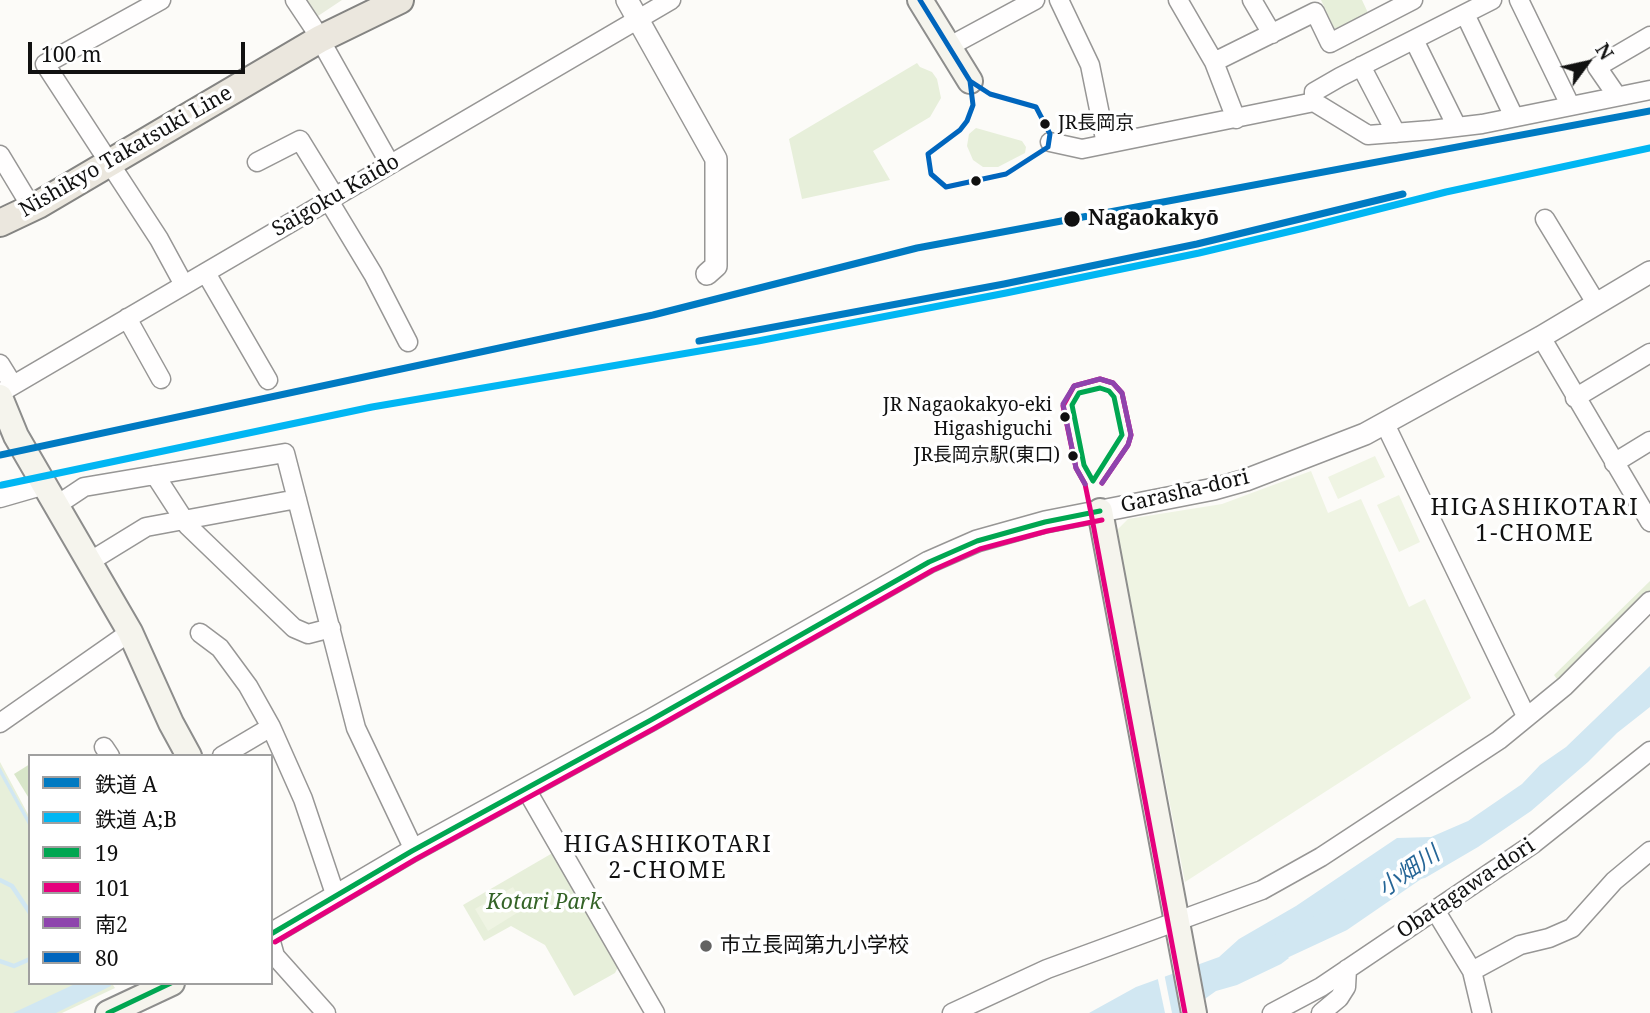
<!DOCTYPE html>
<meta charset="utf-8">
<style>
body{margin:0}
#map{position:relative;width:1650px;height:1013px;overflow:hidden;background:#fcfbf8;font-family:"Noto Serif","Noto Sans JP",serif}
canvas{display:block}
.legend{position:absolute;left:28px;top:754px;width:245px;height:231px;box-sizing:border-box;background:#fff;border:2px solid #a0a0a0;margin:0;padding:9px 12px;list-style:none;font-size:21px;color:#111}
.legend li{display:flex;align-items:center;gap:14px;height:35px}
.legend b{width:35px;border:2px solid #a0a0a0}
.north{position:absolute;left:1552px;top:28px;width:70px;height:70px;-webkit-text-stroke:5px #fff;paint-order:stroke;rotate:57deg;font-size:19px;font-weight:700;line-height:28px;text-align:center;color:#111}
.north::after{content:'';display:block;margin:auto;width:24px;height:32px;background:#111;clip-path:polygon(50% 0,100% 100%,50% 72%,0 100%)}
.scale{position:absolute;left:28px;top:42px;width:217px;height:32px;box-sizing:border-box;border:4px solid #111;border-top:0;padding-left:9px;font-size:21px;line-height:24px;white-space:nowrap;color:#111;-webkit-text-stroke:5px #fff;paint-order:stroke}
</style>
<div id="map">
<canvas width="1650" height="1013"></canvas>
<ul class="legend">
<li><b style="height:9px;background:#007ac2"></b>鉄道 A</li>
<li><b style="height:9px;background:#01b6f3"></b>鉄道 A;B</li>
<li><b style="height:9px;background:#00a651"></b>19</li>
<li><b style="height:9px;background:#e5007d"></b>101</li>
<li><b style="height:9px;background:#8e44ad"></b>南2</li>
<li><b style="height:9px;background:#0065bd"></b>80</li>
</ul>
<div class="north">N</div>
<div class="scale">100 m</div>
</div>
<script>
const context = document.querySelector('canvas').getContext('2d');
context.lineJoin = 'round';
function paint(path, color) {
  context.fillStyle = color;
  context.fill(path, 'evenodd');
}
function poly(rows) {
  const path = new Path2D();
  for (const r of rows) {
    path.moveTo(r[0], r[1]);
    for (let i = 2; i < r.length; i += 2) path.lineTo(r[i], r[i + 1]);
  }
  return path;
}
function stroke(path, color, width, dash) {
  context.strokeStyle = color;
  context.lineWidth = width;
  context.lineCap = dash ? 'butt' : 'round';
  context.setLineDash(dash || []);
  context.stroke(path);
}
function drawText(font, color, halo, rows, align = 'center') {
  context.font = font + ' "Noto Serif","Noto Sans JP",serif';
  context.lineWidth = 7;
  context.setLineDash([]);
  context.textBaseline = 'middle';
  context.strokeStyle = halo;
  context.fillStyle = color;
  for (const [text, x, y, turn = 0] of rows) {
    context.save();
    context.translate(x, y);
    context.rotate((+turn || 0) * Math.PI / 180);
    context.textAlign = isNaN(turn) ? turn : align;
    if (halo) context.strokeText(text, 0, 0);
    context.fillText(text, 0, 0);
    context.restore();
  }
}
paint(poly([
 [1321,0,1362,0,1369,15,1338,29,1334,28],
 [917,63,920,67,932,72,937,79,941,98,930,117,873,151,890,180,802,199,789,139],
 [976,128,1022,141,1026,147,1025,153,998,167,983,167,973,160,967,146,969,134],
 [1650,581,1650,592,1559,682,1554,675],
 [0,762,30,818,30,983,116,983,113,985,115,988,62,1013,0,1013],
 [556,851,621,961,615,973,574,996,545,945,511,926,484,941,463,905]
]), '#e7efda');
paint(poly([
 [30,764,30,800,14,774]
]), '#d8e6c9');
paint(poly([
 [303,0,342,0,315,18]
]), '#e8ecdd');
paint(poly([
 [1375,456,1385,477,1338,499,1328,477],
 [1311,471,1328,513,1361,499,1409,607,1425,599,1471,698,1185,882,1117,530,1128,519,1222,504],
 [1399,495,1420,542,1399,552,1377,505],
 [513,887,525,908,488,931,475,909]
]), '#eff4e3');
paint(poly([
 [1650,666,1650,707,1617,733,1588,762,1531,811,1478,847,1425,878,1378,887,1327,912,1284,953,1289,958,1281,964,1237,985,1216,991,1185,1013,1089,1013,1136,987,1219,957,1239,939,1296,906,1397,838,1431,837,1468,821,1522,784,1540,765,1566,747],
 [0,767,30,821,30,828,0,774],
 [77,983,111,983,111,986,56,1013,13,1013]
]), '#d1e7f2');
paint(poly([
 [1164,973,1172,1013,1165,1013,1157,975]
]), '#fcfbf8');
stroke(poly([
 [0,880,12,886,30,913],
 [0,961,14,966,30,959]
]), '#d1e7f2', 4.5);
stroke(poly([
 [1269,952,1340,919,1420,864]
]), '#d1e7f2', 26);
const minor = poly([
 [161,0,45,64,159,239,184,285],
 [295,0,313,27,390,164],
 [1059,0,1090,65,1106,144],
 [1178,0,1214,62,1236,119],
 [1252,0,1272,34],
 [1519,0,1570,105],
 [1465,14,1514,117],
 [1414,40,1457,127],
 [948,47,1035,0],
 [1214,62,1315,12,1330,43,1413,0],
 [1361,66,1396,133],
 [1617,96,1597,67,1650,36],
 [1314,102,1314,92,1340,77,1492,0],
 [1050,142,1082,149,1314,102,1368,135,1431,130,1482,124,1650,90],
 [0,155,32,208],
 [257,162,300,140,335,197],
 [329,201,373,274,408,342],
 [1545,219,1596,303],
 [206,273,268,380],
 [127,318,161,379],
 [1541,337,1650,522],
 [0,364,13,385],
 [0,393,671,0],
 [1575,398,1650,353],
 [1385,424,1526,716],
 [1614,463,1650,441],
 [155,475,188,526,294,628,308,634,331,628],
 [0,498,45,485],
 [57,505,84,487,285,453,356,728,414,850],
 [89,562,146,527,297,499],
 [200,633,220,648,248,686,271,727,303,799,336,897],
 [0,723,130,632],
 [104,747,110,756],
 [222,756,271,727],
 [526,789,655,1013],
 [1435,910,1472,971],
 [271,942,275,956,326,1013],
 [952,1013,1047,969,1262,890,1321,857,1499,740,1565,686,1650,601],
 [1272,1013,1321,987,1533,844,1650,751],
 [1321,1013,1339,998,1346,987,1347,969],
 [1482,1013,1472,971,1520,945,1549,938,1572,928,1614,881,1650,851]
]);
const tertiary = poly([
 [627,0,716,159,716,266,707,274],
 [271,934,412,851,651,720,929,562,977,541,1045,522,1214,489,1246,480,1365,434,1541,337,1650,272]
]);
const secondary = poly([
 [920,0,970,81],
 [0,397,16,436,130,632,171,723,189,756],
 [1100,511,1194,1013],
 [108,1013,172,983]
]);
const primary = poly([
 [0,223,38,205,320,39,400,0]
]);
stroke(minor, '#979695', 21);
stroke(tertiary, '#979695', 24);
stroke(secondary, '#8d8d8c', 28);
stroke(primary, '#848482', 30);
stroke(minor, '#fffefe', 18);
stroke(tertiary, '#fffefe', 21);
stroke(secondary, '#f5f4ed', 24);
stroke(primary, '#ebe7de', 26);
stroke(poly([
 [1100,388,1109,391,1114,397,1122,435,1093,481,1084,465,1072,405,1079,393,1100,388],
 [271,934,412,851,651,720,929,562,977,541,1045,522,1100,511],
 [108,1013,171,983]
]), '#00a651', 5);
stroke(poly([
 [1102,483,1128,445,1131,435,1122,393,1113,383,1100,379,1074,386,1063,406,1076,468,1085,484,1091,513,1185,1013],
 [275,942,416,859,655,728,933,570,980,549,1047,531,1102,520]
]), '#e5007d', 5);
stroke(poly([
 [1085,484,1076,468,1063,404,1074,386,1100,379,1113,383,1122,393,1131,435,1128,445,1102,483]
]), '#8e44ad', 5);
stroke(poly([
 [920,0,970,81],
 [970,81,990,94,1036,107,1050,134,1048,147,1006,174,946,187,931,174,928,154,960,130,967,121,973,105,970,81]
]), '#0065bd', 5);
stroke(poly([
 [699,341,1004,284,1197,244,1403,194],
 [0,455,653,315,917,248,1650,111]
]), '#007ac2', 7);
stroke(poly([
 [2,485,372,407,758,341,1006,293,1199,253,1304,228,1446,192,1650,148]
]), '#01b6f3', 7);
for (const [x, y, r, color] of [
 [1045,124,6,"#111"],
 [976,181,6,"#111"],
 [1072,219,9,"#111"],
 [1065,417,6,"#111"],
 [1073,456,6,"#111"],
 [706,946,7,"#636362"]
]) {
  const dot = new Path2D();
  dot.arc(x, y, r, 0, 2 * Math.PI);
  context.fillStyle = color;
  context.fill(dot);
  stroke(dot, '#fff', 2.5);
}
drawText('19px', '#111', '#fff', [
 ["JR長岡京",1058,124,"left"],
 ["JR Nagaokakyo-eki",1052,406],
 ["Higashiguchi",1052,430],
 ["JR長岡京駅(東口)",1060,456]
], 'right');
drawText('21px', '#111', '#fff', [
 ["Nishikyo Takatsuki Line",126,152,-30],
 ["Saigoku Kaido",336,196,-30],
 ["Garasha-dori",1185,492,-13],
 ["Obatagawa-dori",1466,889,-34]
]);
drawText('bold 21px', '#111', '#fff', [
 ["Nagaokakyō",1088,219]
], 'left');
drawText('italic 21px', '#346327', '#fff', [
 ["Kotari Park",544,903]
]);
drawText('21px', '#111', '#fff', [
 ["市立長岡第九小学校",720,946]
], 'left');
context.letterSpacing = '2px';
drawText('23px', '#111', '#fff', [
 ["HIGASHIKOTARI",1535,508],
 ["1-CHOME",1535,534],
 ["HIGASHIKOTARI",668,845],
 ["2-CHOME",668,871]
]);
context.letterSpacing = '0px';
drawText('italic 23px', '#266697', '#fff', [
 ["小畑川",1409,872,-35]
]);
</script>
